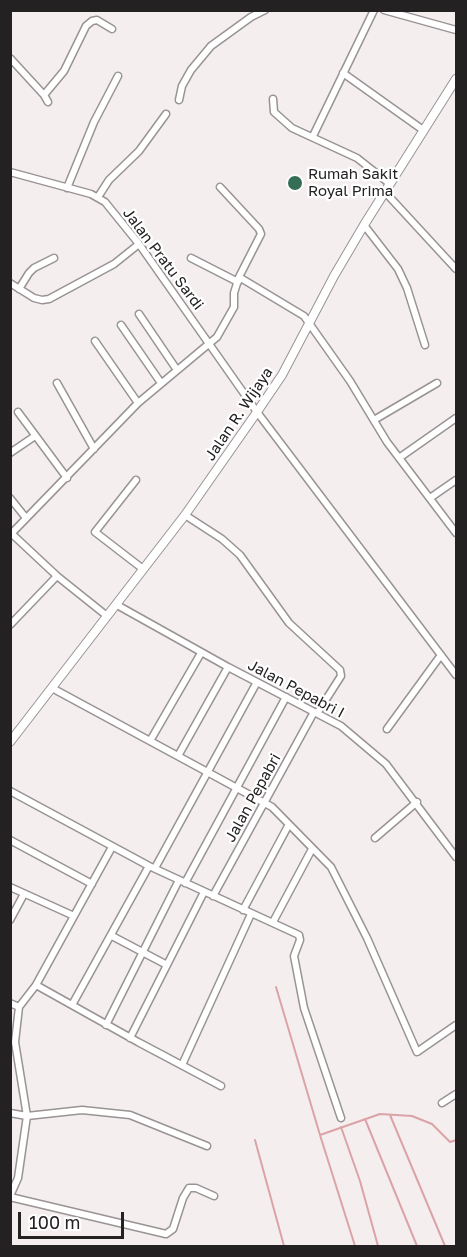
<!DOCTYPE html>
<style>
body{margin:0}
#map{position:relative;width:467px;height:1257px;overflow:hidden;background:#f5eeef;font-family:"Golos Text",sans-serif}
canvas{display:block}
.frame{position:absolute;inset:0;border:12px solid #232121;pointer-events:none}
.scale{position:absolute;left:18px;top:1212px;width:106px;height:27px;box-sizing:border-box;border:3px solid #232121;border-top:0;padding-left:8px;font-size:18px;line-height:21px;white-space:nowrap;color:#232121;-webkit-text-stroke:4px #fff;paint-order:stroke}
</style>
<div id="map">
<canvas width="467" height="1257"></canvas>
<div class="frame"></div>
<div class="scale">100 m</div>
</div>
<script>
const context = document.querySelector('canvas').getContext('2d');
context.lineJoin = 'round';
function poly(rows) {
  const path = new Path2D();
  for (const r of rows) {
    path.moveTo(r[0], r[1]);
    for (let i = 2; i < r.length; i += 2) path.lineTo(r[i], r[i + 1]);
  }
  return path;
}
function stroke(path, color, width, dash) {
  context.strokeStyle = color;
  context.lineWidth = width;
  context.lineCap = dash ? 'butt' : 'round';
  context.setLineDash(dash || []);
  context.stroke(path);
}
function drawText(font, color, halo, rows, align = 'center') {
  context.font = font + ' "Golos Text",sans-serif';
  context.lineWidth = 4.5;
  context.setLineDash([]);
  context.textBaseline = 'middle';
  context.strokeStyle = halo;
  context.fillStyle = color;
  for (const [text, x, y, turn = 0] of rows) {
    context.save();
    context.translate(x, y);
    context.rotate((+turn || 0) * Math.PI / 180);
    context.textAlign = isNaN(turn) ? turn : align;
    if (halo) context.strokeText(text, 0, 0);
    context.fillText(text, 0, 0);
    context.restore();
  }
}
stroke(poly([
 [276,987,320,1135],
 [390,1115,445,1246],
 [365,1119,417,1246],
 [341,1127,360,1181,378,1246],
 [255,1140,284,1246],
 [355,1246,320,1135,380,1114,412,1116,432,1124,450,1142,456,1140]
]), '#dba3a7', 2);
const minor = poly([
 [384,10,456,30],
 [10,58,44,95,48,102],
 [343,73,423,130],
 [44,95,64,71,86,26,92,21,97,20,112,29],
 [273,99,274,112,292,128,357,158,390,184],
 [179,100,182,86,191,70,211,46,251,17,265,10],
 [313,136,374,10],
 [10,172,91,194,105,202,139,244,257,412,456,675],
 [67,188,94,122,118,76],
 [385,192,456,269],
 [98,197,109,180,139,151,166,114],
 [364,225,398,269,407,288,425,345],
 [191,258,238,282],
 [239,277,304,316,350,381,387,442,456,533],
 [10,283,34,298,42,300,49,299,114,264,139,244],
 [19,289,29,273,34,268,54,258],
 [139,314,177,370],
 [121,325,161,383],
 [95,341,138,403],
 [57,383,94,449],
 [18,412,67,478],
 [374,420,437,383],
 [10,453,35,436],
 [399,458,456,418],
 [136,480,95,532,143,569],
 [10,498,26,518],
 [430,498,456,480],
 [185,515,222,539,240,555,289,623,340,670,341,676,318,712],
 [12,534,57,576,107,616],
 [10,535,138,403,217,337,234,307,234,293,239,277,261,234,259,229,220,187],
 [117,605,228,667,341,726,386,764,456,857],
 [10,625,57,576],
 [52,688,272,807,331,867,367,938,417,1052,456,1025],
 [387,729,441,655],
 [150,741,201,653],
 [178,756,228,667],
 [10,791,149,866,299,935,300,940,294,956,304,1008,341,1118],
 [375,838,417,802],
 [10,840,92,884],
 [155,868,257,682],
 [185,883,286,697],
 [10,887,74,916],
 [213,896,314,712],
 [243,910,288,826],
 [10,920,24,894],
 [273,922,312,849],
 [112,936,167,965],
 [36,985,138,1042,221,1086],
 [10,1003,19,1007],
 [72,1005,149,866],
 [106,1025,179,880],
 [130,1038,204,892],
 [182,1065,251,914],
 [442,1103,456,1094],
 [10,1113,27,1116,82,1110,130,1115,207,1146],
 [10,1196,18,1178,27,1116,15,1042,19,1007,36,985,112,847],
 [10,1197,166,1234,173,1229,183,1198,189,1188,196,1188,214,1196]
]);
const tertiary = poly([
 [10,742,185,515,257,412,282,375,334,276,364,225,456,79]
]);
stroke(minor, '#999393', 9);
stroke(tertiary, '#999393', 10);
stroke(minor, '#fff', 6);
stroke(tertiary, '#fff', 8);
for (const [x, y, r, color] of [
 [295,183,8,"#356d55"]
]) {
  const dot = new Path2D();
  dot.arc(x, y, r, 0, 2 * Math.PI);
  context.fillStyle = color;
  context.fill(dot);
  stroke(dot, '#fff', 2);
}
drawText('15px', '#232121', '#fff', [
 ["Rumah Sakit",308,174],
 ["Royal Prima",308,191]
], 'left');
drawText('15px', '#232121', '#fff', [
 ["Jalan Pratu Sardi",163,259,53],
 ["Jalan R. Wijaya",239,414,-56],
 ["Jalan Pepabri I",296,689,28],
 ["Jalan Pepabri",253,798,-61]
]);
</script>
